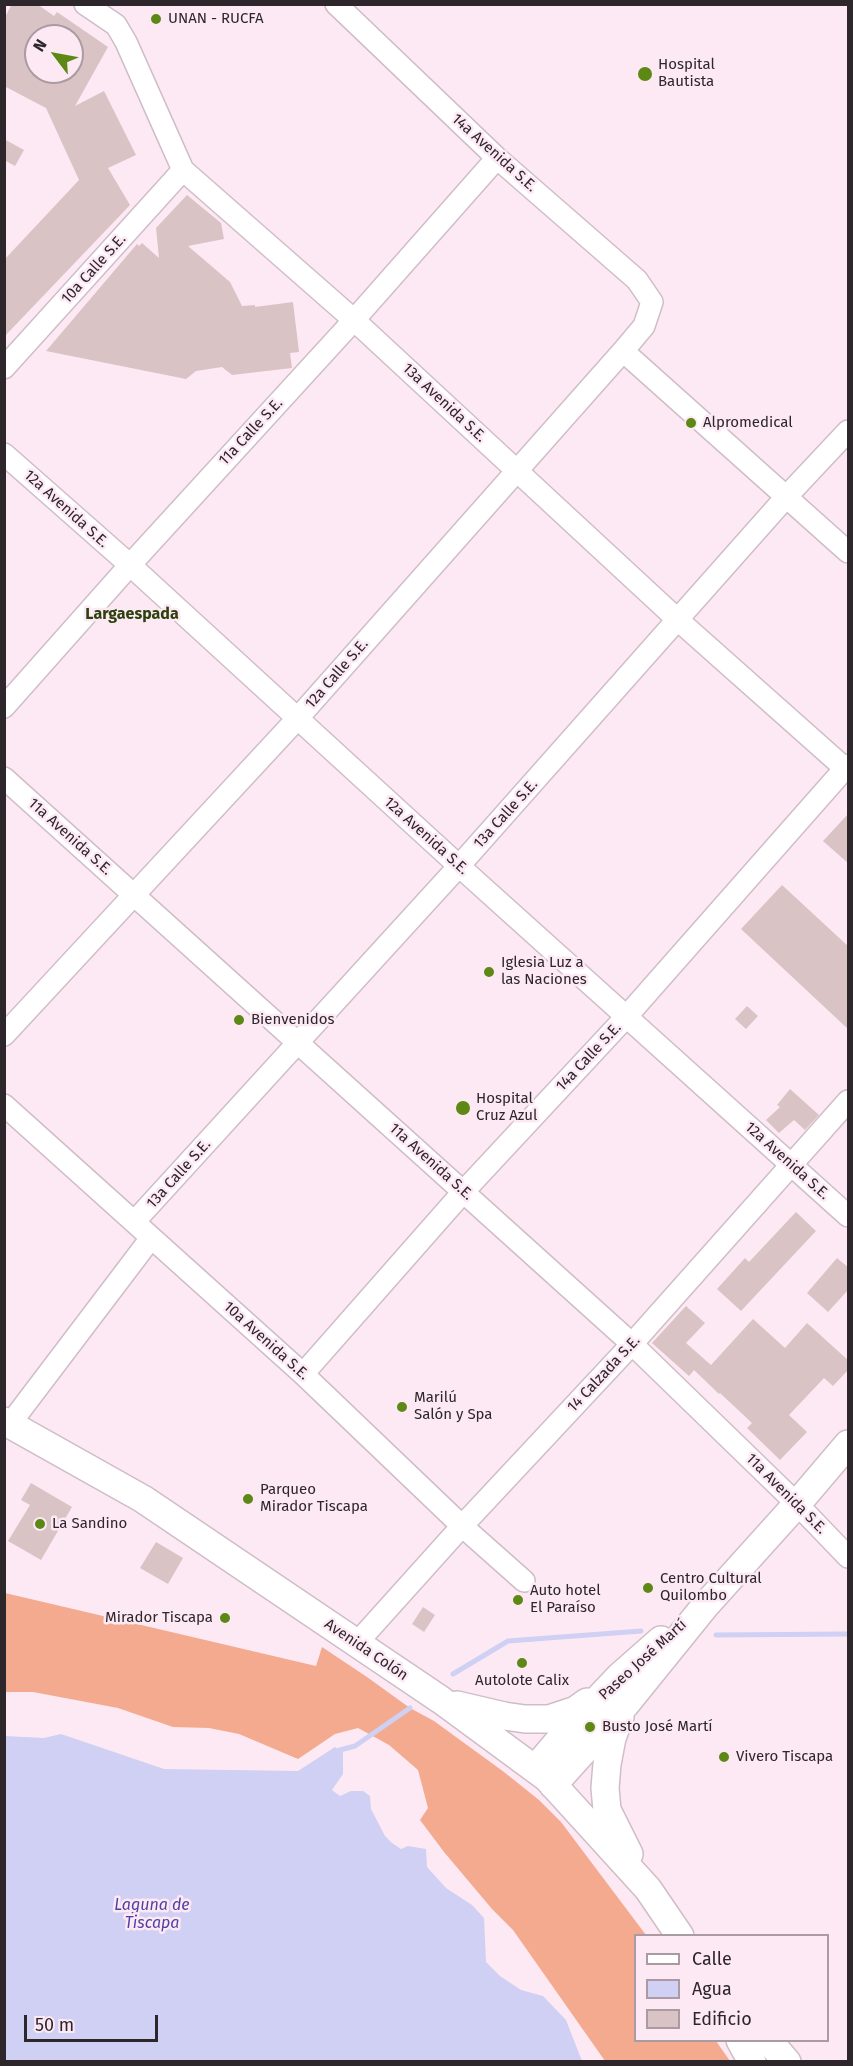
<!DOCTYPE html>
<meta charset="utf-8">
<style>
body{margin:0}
#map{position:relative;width:853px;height:2066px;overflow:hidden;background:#fde9f4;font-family:"Fira Sans",sans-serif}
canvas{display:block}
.frame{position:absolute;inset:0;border:6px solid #2d262a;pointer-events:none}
.legend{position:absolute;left:634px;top:1934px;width:195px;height:108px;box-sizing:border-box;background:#fde9f4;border:2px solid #aa9ba3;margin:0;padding:8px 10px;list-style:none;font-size:18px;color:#2d262a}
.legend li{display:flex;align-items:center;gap:12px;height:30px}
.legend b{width:30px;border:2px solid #aa9ba3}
.north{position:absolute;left:24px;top:24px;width:60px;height:60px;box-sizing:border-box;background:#fde9f4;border:2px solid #aa9ba3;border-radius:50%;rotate:302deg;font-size:16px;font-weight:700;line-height:24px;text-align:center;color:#2d262a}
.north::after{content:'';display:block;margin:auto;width:21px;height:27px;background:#5d8816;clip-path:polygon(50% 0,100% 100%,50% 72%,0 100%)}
.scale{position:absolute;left:24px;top:2015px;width:134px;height:27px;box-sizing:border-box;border:3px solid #2d262a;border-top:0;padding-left:8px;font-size:18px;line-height:21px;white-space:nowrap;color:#2d262a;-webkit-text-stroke:4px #fde9f4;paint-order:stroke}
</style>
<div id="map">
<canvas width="853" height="2066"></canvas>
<div class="frame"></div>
<ul class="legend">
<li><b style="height:8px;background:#fff"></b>Calle</li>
<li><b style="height:16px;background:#cfd0f3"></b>Agua</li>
<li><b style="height:16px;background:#d9c3c5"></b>Edificio</li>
</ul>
<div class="north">N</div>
<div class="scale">50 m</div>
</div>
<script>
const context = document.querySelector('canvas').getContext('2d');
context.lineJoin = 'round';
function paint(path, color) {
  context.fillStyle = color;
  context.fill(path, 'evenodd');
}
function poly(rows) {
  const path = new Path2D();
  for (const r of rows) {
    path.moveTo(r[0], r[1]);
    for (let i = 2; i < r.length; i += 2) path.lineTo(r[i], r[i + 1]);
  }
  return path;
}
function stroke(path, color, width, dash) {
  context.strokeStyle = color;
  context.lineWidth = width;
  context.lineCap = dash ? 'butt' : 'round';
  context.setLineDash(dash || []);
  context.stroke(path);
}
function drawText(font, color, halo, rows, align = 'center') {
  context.font = font + ' "Fira Sans",sans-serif';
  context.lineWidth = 5;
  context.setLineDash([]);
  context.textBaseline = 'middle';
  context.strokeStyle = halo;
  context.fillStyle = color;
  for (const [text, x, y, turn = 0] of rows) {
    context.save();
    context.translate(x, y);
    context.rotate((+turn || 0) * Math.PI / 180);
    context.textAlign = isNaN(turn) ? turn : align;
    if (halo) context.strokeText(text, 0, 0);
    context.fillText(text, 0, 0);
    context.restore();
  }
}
paint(poly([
 [5,1593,316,1666,322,1647,367,1677,410,1708,434,1721,504,1772,539,1800,561,1822,646,1935,636,1936,636,2040,716,2041,730,2061,605,2061,513,1930,492,1909,444,1852,420,1820,428,1808,418,1770,389,1745,358,1728,335,1734,298,1759,239,1734,209,1728,173,1727,118,1708,33,1692,5,1692]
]), '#f4aa8e');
paint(poly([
 [61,1734,164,1769,298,1771,335,1747,343,1751,343,1774,332,1790,340,1796,351,1791,363,1791,370,1796,371,1809,385,1836,392,1843,401,1849,408,1846,426,1849,427,1867,446,1888,472,1905,484,1918,486,1962,500,1976,521,1990,543,1996,566,2020,582,2061,5,2061,5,1736,44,1738]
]), '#cfd0f3');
stroke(poly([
 [716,1635,848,1634],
 [453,1674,508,1641,641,1631],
 [340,1750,355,1746,410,1708]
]), '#cfd0f3', 5);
paint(poly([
 [12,4,37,4,54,16,57,12,108,47,75,106,104,91,136,155,108,168,130,205,4,337,4,260,79,180,46,108,4,86,4,19],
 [36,36,72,36,72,72,36,72],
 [4,139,24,150,15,166,4,160],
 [187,195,221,223,224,239,188,246,230,282,242,306,255,305,255,307,293,302,299,352,290,353,292,368,232,375,222,367,196,371,186,379,46,351,137,244,139,246,142,243,159,258,156,228],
 [849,813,849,864,823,841],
 [782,885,849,947,849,1030,741,929],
 [747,1006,758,1016,746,1029,735,1019],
 [790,1089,819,1115,805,1130,794,1120,779,1133,766,1120,780,1107,777,1105],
 [796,1212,816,1231,741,1311,717,1289,745,1258,749,1262],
 [837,1258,849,1268,849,1289,828,1312,807,1293],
 [686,1306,705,1323,686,1343,711,1365,753,1319,785,1348,807,1323,849,1361,849,1369,833,1386,824,1378,789,1415,807,1432,780,1460,747,1428,752,1423,720,1393,719,1394,694,1370,689,1376,652,1343],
 [31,1483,72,1507,41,1560,8,1541,30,1505,21,1500],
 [156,1542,183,1558,168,1584,140,1568],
 [423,1607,435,1615,424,1632,412,1624]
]), '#d9c3c5');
const minor = poly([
 [85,4,116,25,126,42,183,170,354,320,678,620,848,771],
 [623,351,848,552],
 [4,368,183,170],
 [4,454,130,565,459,866,848,1216],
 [4,707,130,565,354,320,497,158],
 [4,778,632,1344,797,1504,848,1557],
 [4,1035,297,719,623,351,644,326,652,302,637,280,497,158,336,4],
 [4,1105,303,1374,462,1526,524,1581],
 [135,1221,459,866,787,496,848,431],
 [303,1374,464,1191,626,1017,848,765],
 [10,1424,151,1238],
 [356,1644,462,1526,632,1344,848,1101]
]);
const major = poly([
 [4,1421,143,1499,441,1700,547,1778,648,1889,680,1936],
 [457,1705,504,1716,525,1719,549,1719,576,1710,587,1702],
 [620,1717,612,1738,607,1764,605,1788,607,1810,629,1854],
 [535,1769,563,1736,619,1677,661,1640],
 [553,1785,625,1705,705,1606,797,1504,848,1444],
 [740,2040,752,2062],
 [768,2040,787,2062]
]);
stroke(minor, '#cfbdc7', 24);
stroke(major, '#cfbdc7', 30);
stroke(minor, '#fff', 21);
stroke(major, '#fff', 27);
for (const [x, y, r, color] of [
 [156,19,6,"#5d8816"],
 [645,74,8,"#5d8816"],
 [691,423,6,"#5d8816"],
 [489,972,6,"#5d8816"],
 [239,1020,6,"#5d8816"],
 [463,1108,8,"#5d8816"],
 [402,1407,6,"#5d8816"],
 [248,1499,6,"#5d8816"],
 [40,1524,6,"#5d8816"],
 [648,1588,6,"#5d8816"],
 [518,1600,6,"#5d8816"],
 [225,1618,6,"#5d8816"],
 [522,1663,6,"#5d8816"],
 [590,1727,6,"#5d8816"],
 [724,1757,6,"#5d8816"]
]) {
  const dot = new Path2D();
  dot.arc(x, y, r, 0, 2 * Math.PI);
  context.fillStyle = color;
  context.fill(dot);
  stroke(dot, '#fde9f4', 2);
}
drawText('15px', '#2d262a', '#fde9f4', [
 ["UNAN - RUCFA",168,19],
 ["Hospital",658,65],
 ["Bautista",658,82],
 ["Alpromedical",703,423],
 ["Iglesia Luz a",501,963],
 ["las Naciones",501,980],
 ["Bienvenidos",251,1020],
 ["Hospital",476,1099],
 ["Cruz Azul",476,1116],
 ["Marilú",414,1398],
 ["Salón y Spa",414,1415],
 ["Parqueo",260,1490],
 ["Mirador Tiscapa",260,1507],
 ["La Sandino",52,1524],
 ["Centro Cultural",660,1579],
 ["Quilombo",660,1596],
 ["Auto hotel",530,1591],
 ["El Paraíso",530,1608],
 ["Mirador Tiscapa",213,1618,"right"],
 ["Autolote Calix",522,1681,"center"],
 ["Busto José Martí",602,1727],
 ["Vivero Tiscapa",736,1757]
], 'left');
drawText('15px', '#2d262a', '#fde9f4', [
 ["14a Avenida S.E.",494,153,42],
 ["10a Calle S.E.",94,269,-48],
 ["13a Avenida S.E.",444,403,43],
 ["11a Calle S.E.",251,432,-47],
 ["12a Avenida S.E.",66,509,42],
 ["12a Calle S.E.",337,674,-49],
 ["13a Calle S.E.",506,814,-48],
 ["12a Avenida S.E.",426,836,42],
 ["11a Avenida S.E.",70,837,42],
 ["14a Calle S.E.",589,1057,-47],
 ["12a Avenida S.E.",787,1161,42],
 ["11a Avenida S.E.",431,1162,42],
 ["13a Calle S.E.",179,1174,-48],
 ["10a Avenida S.E.",266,1341,42],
 ["14 Calzada S.E.",604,1374,-47],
 ["11a Avenida S.E.",786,1494,45],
 ["Avenida Colón",366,1650,34],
 ["Paseo José Martí",643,1660,-42]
]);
drawText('bold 16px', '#2c410d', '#fde9f4', [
 ["Largaespada",132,615]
]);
drawText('italic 16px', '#4f42a3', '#fde9f4', [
 ["Laguna de",152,1906],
 ["Tiscapa",152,1924]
]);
</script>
